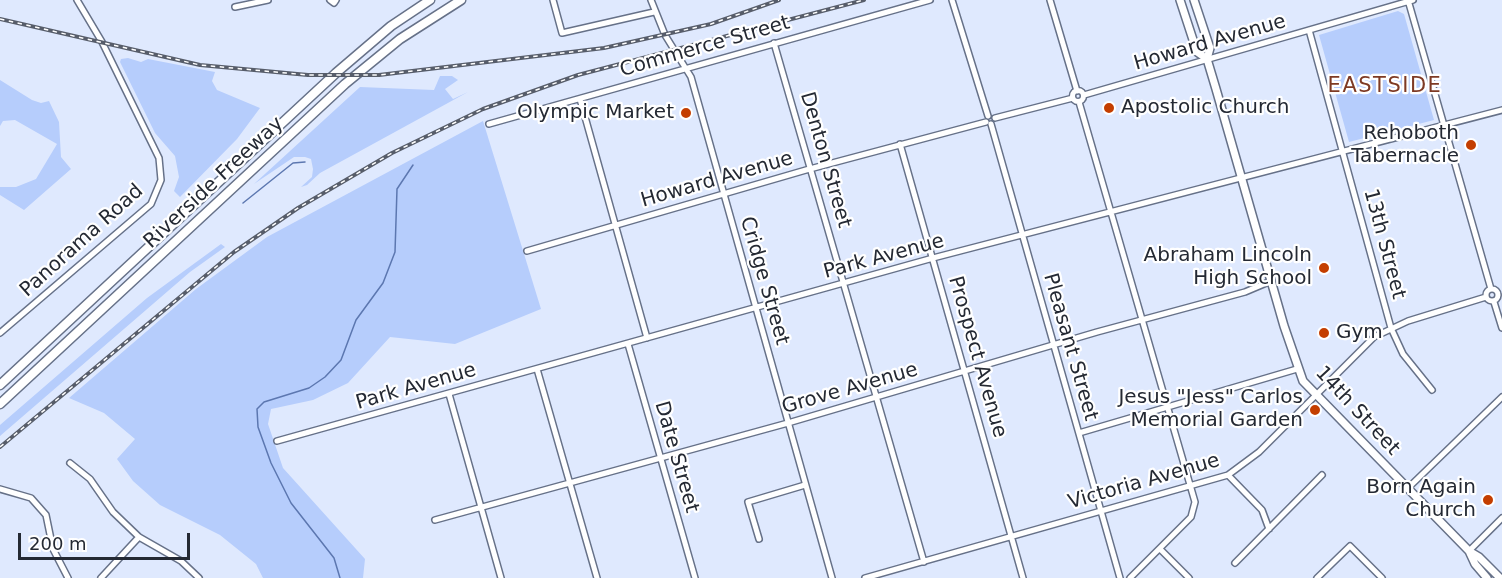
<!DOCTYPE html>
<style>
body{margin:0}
#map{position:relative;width:1502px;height:578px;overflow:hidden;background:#dfe9fe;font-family:"DejaVu Sans",sans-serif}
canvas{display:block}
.scale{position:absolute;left:18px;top:533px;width:172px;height:27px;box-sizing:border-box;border:3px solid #242933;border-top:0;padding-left:8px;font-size:18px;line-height:21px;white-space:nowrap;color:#242933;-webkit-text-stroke:4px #fff;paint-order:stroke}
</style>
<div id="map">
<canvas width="1502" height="578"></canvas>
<div class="scale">200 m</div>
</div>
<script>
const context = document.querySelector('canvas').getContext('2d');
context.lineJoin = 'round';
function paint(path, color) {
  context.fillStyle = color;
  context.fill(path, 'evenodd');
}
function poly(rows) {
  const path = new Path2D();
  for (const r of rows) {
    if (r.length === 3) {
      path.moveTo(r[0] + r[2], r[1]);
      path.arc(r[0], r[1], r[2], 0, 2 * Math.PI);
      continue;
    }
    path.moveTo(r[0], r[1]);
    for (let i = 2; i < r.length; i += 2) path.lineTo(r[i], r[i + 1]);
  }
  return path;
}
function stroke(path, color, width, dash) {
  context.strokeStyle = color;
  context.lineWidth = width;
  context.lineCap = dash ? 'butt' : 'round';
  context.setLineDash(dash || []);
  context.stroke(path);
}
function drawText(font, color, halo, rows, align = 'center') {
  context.font = font + ' "DejaVu Sans",sans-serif';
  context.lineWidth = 4.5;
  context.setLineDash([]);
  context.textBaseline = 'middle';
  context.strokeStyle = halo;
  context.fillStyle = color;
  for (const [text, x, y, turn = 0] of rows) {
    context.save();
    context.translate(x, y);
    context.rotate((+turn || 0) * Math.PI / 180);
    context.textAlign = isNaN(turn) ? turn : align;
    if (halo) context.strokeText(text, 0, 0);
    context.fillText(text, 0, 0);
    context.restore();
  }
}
paint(poly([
 [1398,11,1404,14,1434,120,1349,142,1319,35],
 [128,58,141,62,148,59,215,72,212,81,217,90,260,108,237,139,180,197,174,191,179,177,175,156,155,133,120,62,121,59],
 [440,76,452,76,458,80,445,89,453,99,468,92,320,173,307,185,301,187,312,177,313,169,311,159,305,157,294,157,254,184,360,87,434,90],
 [0,80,32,100,41,103,49,101,59,122,61,157,71,169,24,210,0,195,0,187,16,187,36,179,57,144,15,120,3,121,0,126],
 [483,121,541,309,455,344,390,337,348,383,313,400,271,409,268,424,283,468,365,559,363,578,263,578,256,564,220,535,160,505,133,481,117,459,135,439,104,413,69,398,196,289,267,237],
 [221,244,225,247,190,272,0,436,0,425,147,298]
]), '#b6cdfc');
stroke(poly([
 [243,203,293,163,305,162],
 [340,578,334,558,291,503,271,463,258,427,257,409,264,402,309,388,325,377,341,360,356,320,383,283,395,252,397,189,413,165]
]), '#5c77b0', 1.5);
const minor = poly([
 [330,0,334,3,336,0],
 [553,0,562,33,654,12],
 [651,0,665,35,691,77,832,578],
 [952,0,988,116],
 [1050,0,1077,91],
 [1408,0,1491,289],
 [235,7,268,0],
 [1309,30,1391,328,1403,354,1432,390],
 [774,43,924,562],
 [1078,96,5.5],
 [1084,95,1413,0],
 [580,99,647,338],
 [1079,102,1195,502,1191,517,1130,578],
 [995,118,1073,98],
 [489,124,930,0],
 [991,124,1120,578],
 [900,144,1023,578],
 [527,251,806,170,986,122],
 [1492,295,6],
 [1494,302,1502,328],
 [0,333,151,204,161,180,159,158,102,42,77,0],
 [628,344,695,578],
 [537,369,597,578],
 [449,394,501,578],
 [1079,433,1297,369],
 [277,441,933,258,1502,110],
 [70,463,90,479,113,512,139,537,181,561,199,578],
 [1228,475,1262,510,1269,529],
 [0,489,31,498,46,515,53,549,68,578],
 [1407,489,1502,397],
 [435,520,788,423,1097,332,1245,292,1271,281],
 [759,539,748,502,805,485],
 [1160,549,1189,578],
 [1469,551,1502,518],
 [1235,563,1322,475],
 [101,578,139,537],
 [865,578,1228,475,1259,452,1374,337,1408,321,1486,297],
 [1317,578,1350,546,1382,578]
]);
const major = poly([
 [1180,0,1197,52,1207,59],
 [1194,0,1210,48,1207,59,1216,89,1284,326,1303,381,1469,551,1479,557,1500,578],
 [1469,551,1475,564,1487,578]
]);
const highway = poly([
 [0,385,336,73,391,26,430,0],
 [0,404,345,84,400,39,461,0]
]);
stroke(minor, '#667188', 8);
stroke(major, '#667188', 10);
stroke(highway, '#667188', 11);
stroke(minor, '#fff', 5);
stroke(major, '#fff', 7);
stroke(highway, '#fff', 8);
const rail = poly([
 [0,19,200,65,308,75,379,75,604,48,711,24,779,0],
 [0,447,234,252,298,208,392,153,483,109,578,75,864,0]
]);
stroke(rail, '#575d6a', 4);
stroke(rail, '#fff', 1.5, [4.5]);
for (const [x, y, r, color] of [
 [1109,108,6,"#c43e00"],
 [686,113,6,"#c43e00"],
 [1471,145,6,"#c43e00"],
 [1324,268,6,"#c43e00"],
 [1324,333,6,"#c43e00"],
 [1315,410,6,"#c43e00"],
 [1488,500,6,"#c43e00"]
]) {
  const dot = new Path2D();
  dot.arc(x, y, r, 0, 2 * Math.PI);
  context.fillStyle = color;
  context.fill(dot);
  stroke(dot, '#fff', 2);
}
drawText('20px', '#242933', '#fff', [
 ["Howard Avenue",1210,43,-16],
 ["Commerce Street",705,47,-16],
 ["Denton Street",825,160,74],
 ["Howard Avenue",717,180,-16],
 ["Riverside Freeway",214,183,-43],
 ["Panorama Road",82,241,-42],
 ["13th Street",1384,244,75],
 ["Park Avenue",884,257,-15],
 ["Cridge Street",764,281,74],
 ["Pleasant Street",1070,347,74],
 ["Prospect Avenue",977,357,74],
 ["Park Avenue",416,387,-16],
 ["Grove Avenue",850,389,-16],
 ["14th Street",1357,411,47],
 ["Date Street",676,457,74],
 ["Victoria Avenue",1144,482,-16]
]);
drawText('20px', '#242933', '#fff', [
 ["Apostolic Church",1121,108,"left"],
 ["Olympic Market",674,113],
 ["Rehoboth",1459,134],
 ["Tabernacle",1459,157],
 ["Abraham Lincoln",1312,256],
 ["High School",1312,279],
 ["Gym",1336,333,"left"],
 ["Jesus \"Jess\" Carlos",1303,398],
 ["Memorial Garden",1303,421],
 ["Born Again",1476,488],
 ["Church",1476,511]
], 'right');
context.letterSpacing = '1.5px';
drawText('21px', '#7e3a24', '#fff', [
 ["EASTSIDE",1385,87]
]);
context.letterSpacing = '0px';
</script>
